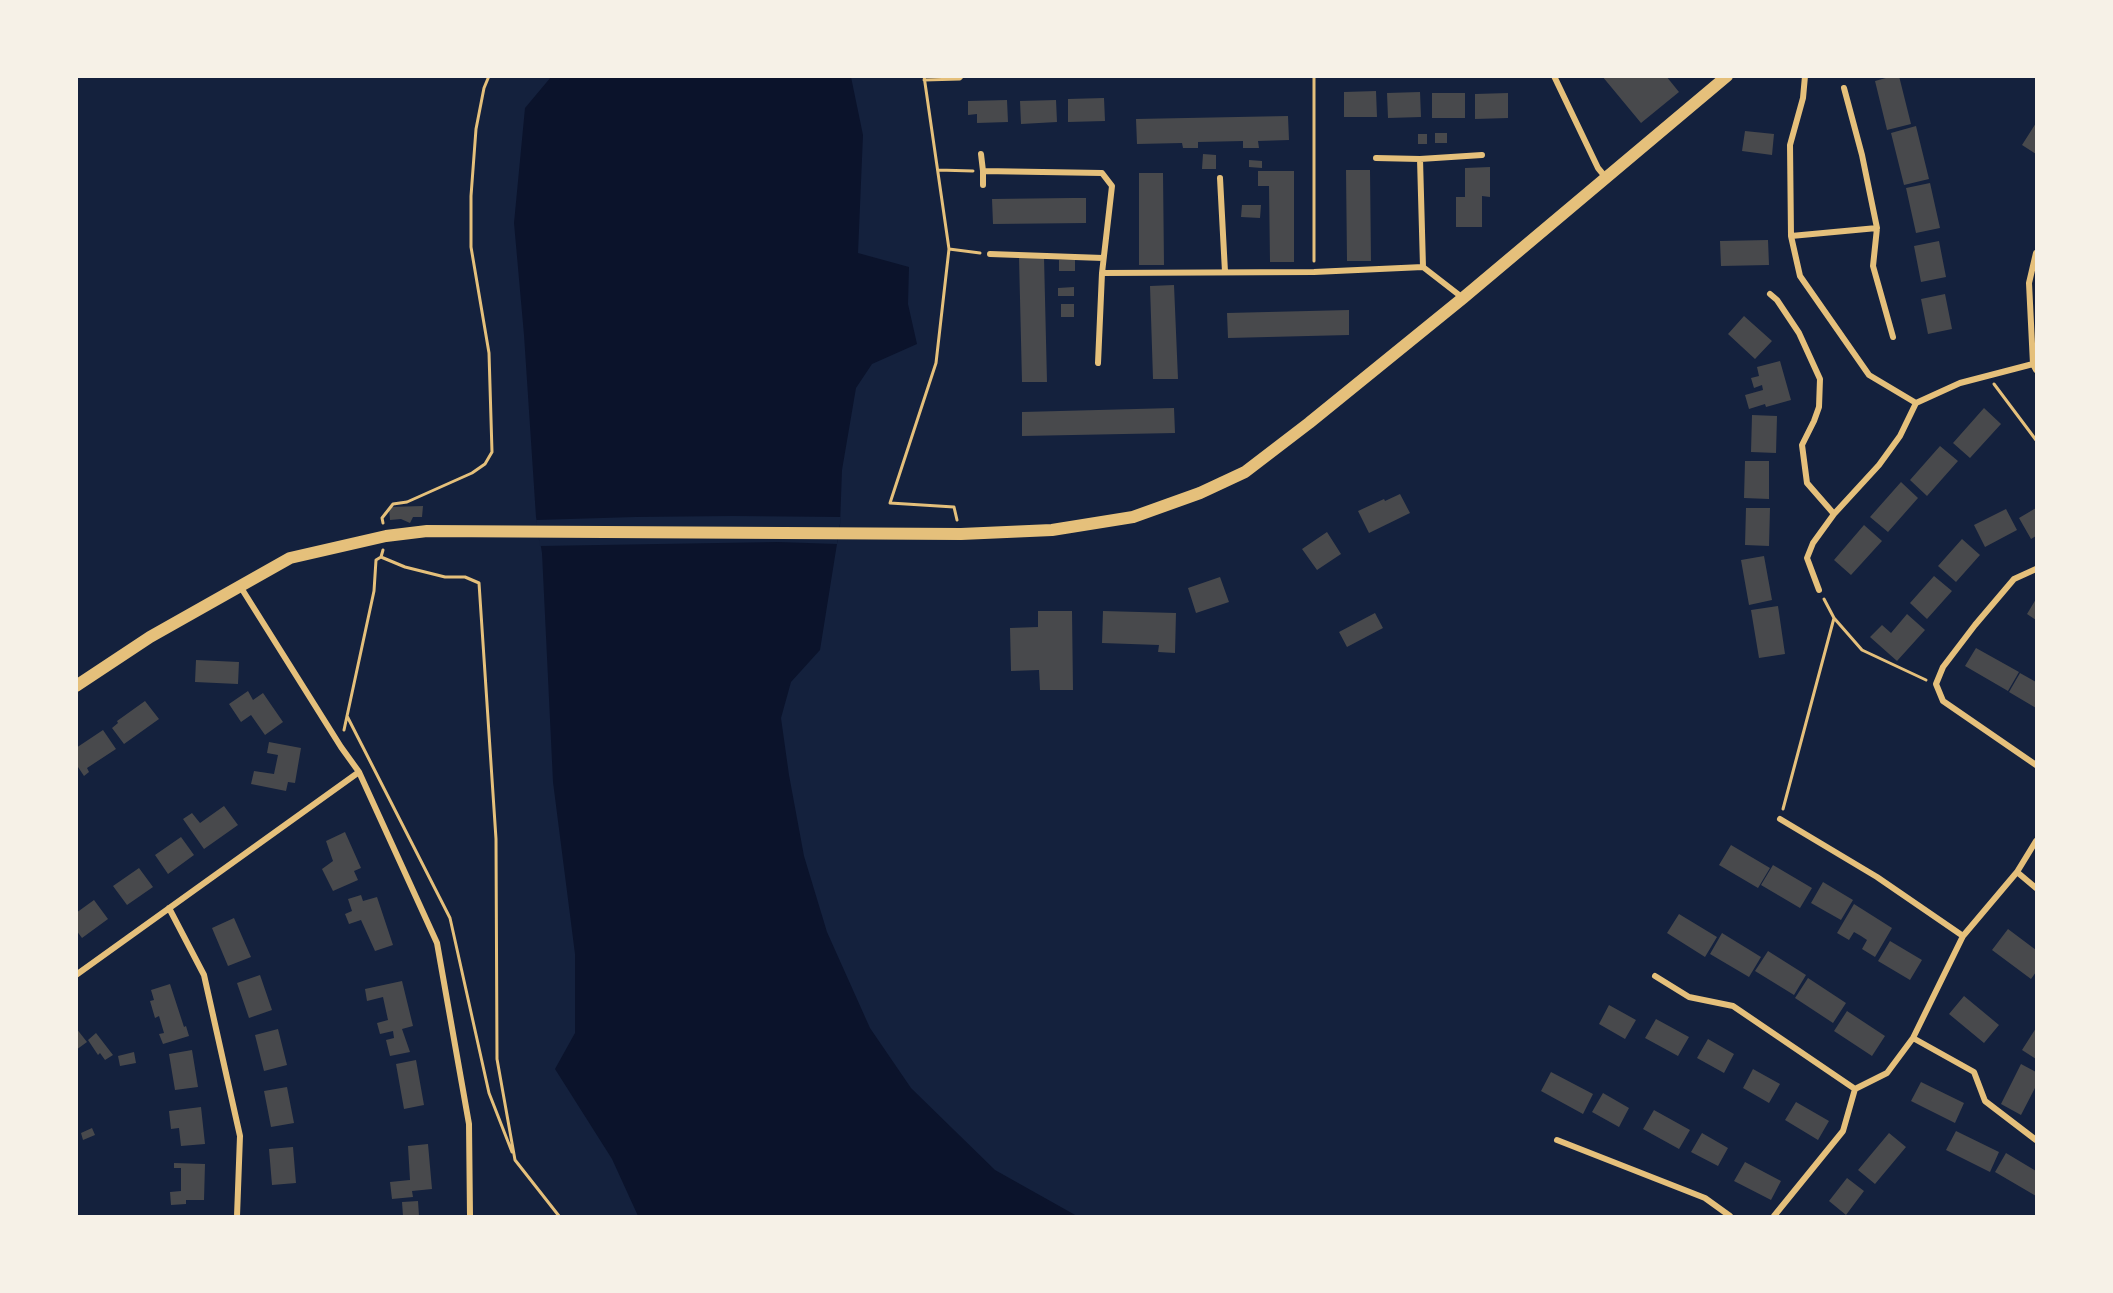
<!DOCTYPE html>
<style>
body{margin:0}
#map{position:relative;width:2113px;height:1293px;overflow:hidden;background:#14213d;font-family:Signika,sans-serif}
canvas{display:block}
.frame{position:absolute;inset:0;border:78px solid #f6f1e7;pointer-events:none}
</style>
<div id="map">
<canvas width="2113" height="1293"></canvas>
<div class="frame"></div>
</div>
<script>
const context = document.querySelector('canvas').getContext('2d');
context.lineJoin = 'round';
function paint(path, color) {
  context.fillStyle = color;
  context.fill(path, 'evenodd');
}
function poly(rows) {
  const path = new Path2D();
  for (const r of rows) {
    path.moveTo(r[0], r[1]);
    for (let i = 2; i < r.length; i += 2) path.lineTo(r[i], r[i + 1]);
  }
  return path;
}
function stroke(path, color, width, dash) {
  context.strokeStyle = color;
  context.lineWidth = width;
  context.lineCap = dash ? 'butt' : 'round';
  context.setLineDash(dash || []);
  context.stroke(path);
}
paint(poly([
 [551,77,851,77,863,135,858,253,909,267,908,304,917,344,872,364,856,388,842,470,840,525,820,650,791,682,781,718,789,775,804,856,827,932,870,1028,911,1088,995,1170,1077,1216,638,1216,612,1159,555,1069,575,1033,575,954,553,782,542,553,536,517,524,335,514,223,525,108]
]), '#0b132b');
paint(poly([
 [635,517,733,516,841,517,837,544,778,542,540,546,536,520]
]), '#14213d');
paint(poly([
 [1602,76,1666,76,1679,92,1641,123],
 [1893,76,1899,76,1911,124,1887,130,1875,81],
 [1376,91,1377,117,1344,117,1344,92],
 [1420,92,1421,117,1388,118,1387,93],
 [1432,93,1465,93,1465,118,1432,118],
 [1508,93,1508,118,1475,119,1475,94],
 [1104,98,1105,121,1068,122,1068,99],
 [1007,100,1008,122,977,123,977,114,968,115,968,101],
 [1056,100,1057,122,1021,124,1020,101],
 [1288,116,1289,140,1258,141,1259,148,1243,148,1243,141,1198,142,1198,148,1183,148,1182,143,1137,144,1136,119],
 [2036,123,2036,154,2022,145],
 [1916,126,1929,179,1904,185,1891,133],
 [1745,131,1774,134,1772,155,1742,151],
 [1435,133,1447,133,1447,143,1435,143],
 [1418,134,1427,134,1427,144,1418,144],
 [1203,154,1216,155,1216,169,1202,169],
 [1249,160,1262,161,1262,168,1249,167],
 [1490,167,1490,197,1482,196,1482,227,1456,227,1456,197,1465,197,1465,168],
 [1346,170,1370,170,1371,261,1347,261],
 [1258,171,1294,171,1294,262,1270,262,1269,186,1258,186],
 [1139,173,1163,173,1164,265,1139,265],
 [1930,183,1940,228,1916,233,1906,188],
 [1072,198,1086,198,1086,223,993,224,992,199],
 [1242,205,1261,205,1260,218,1241,217],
 [1768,240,1769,265,1721,266,1720,241],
 [1939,241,1946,277,1921,282,1914,246],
 [1019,257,1044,257,1047,382,1022,382],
 [1059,260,1075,260,1075,271,1059,271],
 [1174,285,1178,379,1153,379,1150,286],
 [1074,287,1074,296,1058,296,1058,288],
 [1945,294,1952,329,1928,334,1921,299],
 [1061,304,1074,304,1074,317,1061,317],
 [1349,310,1349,335,1228,338,1227,313],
 [1744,316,1772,341,1755,359,1728,334],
 [1780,361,1791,400,1766,407,1765,404,1749,409,1745,395,1763,390,1762,385,1754,388,1751,378,1759,376,1757,367],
 [1174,408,1175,433,1022,436,1022,412],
 [1984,408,2001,424,1970,458,1953,443],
 [1752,415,1777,416,1776,453,1751,452],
 [1940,446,1958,461,1927,496,1910,480],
 [1745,461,1769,461,1769,499,1744,498],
 [1901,482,1918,498,1888,532,1870,517],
 [1400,494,1410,513,1369,533,1358,511,1384,499,1385,501],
 [423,506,422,517,413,517,410,523,401,519,390,520,389,507],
 [1746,508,1770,508,1769,546,1745,545],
 [2036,508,2036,536,2031,539,2019,518],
 [2006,509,2017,530,1985,547,1974,525],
 [1864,525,1882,541,1851,575,1834,560],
 [1327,532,1341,554,1317,570,1302,549],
 [1962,539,1980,555,1956,582,1938,566],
 [1764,556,1772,600,1749,605,1741,560],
 [1934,576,1952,591,1927,619,1910,603],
 [1220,577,1229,602,1196,613,1188,588],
 [2036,599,2036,620,2027,614],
 [1778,606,1785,654,1759,658,1751,610],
 [1038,611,1072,611,1073,690,1040,690,1039,670,1011,671,1010,628,1038,627],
 [1103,611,1176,613,1175,653,1158,652,1159,645,1102,643],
 [1375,613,1383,628,1347,647,1339,632],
 [1907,614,1925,630,1897,661,1870,637,1882,625,1891,633],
 [1976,648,2019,672,2008,691,1965,666],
 [196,660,239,662,238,684,195,682],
 [2020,673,2036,682,2036,708,2009,692],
 [248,691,253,700,263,693,283,722,265,735,251,715,241,722,229,704],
 [145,701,159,719,124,744,112,728,118,723,117,721],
 [103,730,116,749,87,768,89,772,84,776,76,764,76,748],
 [269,742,301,748,295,783,288,782,286,791,251,784,254,771,274,774,278,755,267,753],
 [224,806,238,825,204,849,183,819,192,813,200,823],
 [345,832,361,868,354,871,358,880,333,891,322,869,333,861,326,841],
 [181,837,194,855,168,874,155,855],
 [1731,845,1770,868,1758,888,1719,865],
 [1773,865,1812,888,1800,908,1761,885],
 [139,868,153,887,127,905,113,886],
 [1823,882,1853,900,1841,920,1811,903],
 [361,895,363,901,377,897,393,945,375,951,361,920,349,924,345,914,352,911,348,899],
 [94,900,108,919,82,938,76,930,76,913],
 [1854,904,1892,928,1875,957,1862,949,1867,940,1861,936,1854,932,1849,940,1837,933],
 [1679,914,1717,937,1705,957,1667,933],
 [234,918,251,957,228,966,212,928],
 [2008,929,2036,950,2036,972,2031,979,1992,950],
 [1722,933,1761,957,1749,977,1710,954],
 [1890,941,1922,960,1910,980,1878,961],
 [1768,951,1806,975,1794,995,1755,971],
 [260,975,272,1010,249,1018,237,983],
 [1808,978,1846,1003,1833,1023,1795,998],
 [402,981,413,1026,402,1029,410,1052,390,1056,386,1040,394,1038,393,1031,380,1034,377,1023,388,1020,383,997,367,1001,365,989],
 [170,984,184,1027,186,1026,189,1036,163,1044,159,1034,164,1033,159,1016,155,1018,150,1001,154,1000,151,990],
 [1964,996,1999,1025,1984,1043,1949,1014],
 [1609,1005,1636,1020,1625,1039,1599,1024],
 [1847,1011,1885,1036,1872,1056,1834,1031],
 [1656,1019,1689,1037,1678,1056,1645,1038],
 [76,1028,87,1042,76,1050],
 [2036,1028,2036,1059,2022,1050],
 [278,1029,287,1065,264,1071,255,1035],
 [96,1033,113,1055,105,1060,100,1053,98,1055,88,1040],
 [1708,1039,1734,1054,1724,1073,1697,1058],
 [192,1050,198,1087,175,1090,169,1054],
 [134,1052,136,1063,120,1066,118,1056],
 [416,1060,424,1105,404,1109,396,1064],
 [2021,1064,2036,1072,2036,1086,2021,1115,2001,1104],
 [1753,1069,1780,1084,1769,1103,1743,1088],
 [1551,1072,1593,1094,1583,1114,1541,1091],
 [1921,1082,1964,1103,1955,1123,1911,1101],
 [287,1087,294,1123,271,1127,264,1091],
 [1603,1093,1629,1108,1619,1127,1592,1112],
 [1796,1102,1829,1121,1818,1140,1785,1120],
 [201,1107,205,1144,181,1146,179,1128,171,1129,169,1111],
 [1654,1110,1690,1130,1679,1149,1643,1129],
 [92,1128,95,1135,83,1140,81,1133],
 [1956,1131,1999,1152,1990,1172,1946,1150],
 [1702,1133,1728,1148,1718,1166,1691,1152],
 [1889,1133,1906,1147,1875,1184,1858,1170],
 [428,1144,432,1189,412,1191,413,1197,392,1199,390,1182,410,1180,408,1146],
 [293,1147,296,1183,272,1185,269,1149],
 [2006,1153,2036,1171,2036,1196,1995,1172],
 [1745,1162,1781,1181,1771,1200,1734,1181],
 [174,1163,205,1164,204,1200,186,1200,186,1204,171,1205,170,1192,181,1191,181,1168,174,1168],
 [1847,1178,1864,1191,1846,1215,1829,1201],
 [418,1201,419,1216,403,1216,402,1202]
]), '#48494c');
stroke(poly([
 [924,76,949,249,936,363,890,503,954,507,957,520],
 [924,80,960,79,963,76],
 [938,170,973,171],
 [949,249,980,253],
 [1314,261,1314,76],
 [1994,384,2036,440],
 [383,523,382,518,393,504,407,502,472,473,485,464,492,452,489,353,471,247,471,196,476,129,484,88,489,76],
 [383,550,381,557,405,567,445,577,465,577,479,583,496,839,497,1059,515,1160,559,1216],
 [1824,599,1834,618,1862,650,1926,680],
 [347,716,450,918,489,1093,512,1152],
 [344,730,374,591,376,560,381,557],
 [1783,809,1834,618]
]), '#e5c07b', 3);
stroke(poly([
 [1554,76,1598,168,1607,179],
 [1805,76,1803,98,1790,145,1791,236,1800,276,1869,375,1916,403,1960,383,2033,364],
 [981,154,983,171,1102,173,1112,186,1102,273],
 [1376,158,1420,159],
 [983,171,983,185],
 [1220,178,1225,272],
 [1877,228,1873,266,1893,337],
 [1791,236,1877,228,1862,155,1844,88],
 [2036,253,2029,283,2033,364,2036,370],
 [990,254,1103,258],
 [1423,267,1420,159,1482,155],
 [1770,294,1777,300,1799,333,1820,379,1819,407,1814,421,1802,445,1807,483,1834,514,1879,465,1900,436,1916,403],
 [1098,363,1102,273,1314,272,1423,267,1463,298],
 [2036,569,2014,579,1975,625,1943,667,1936,684,1943,701,2036,765],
 [240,586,341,747,359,772,437,943,469,1124,470,1216],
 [1819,590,1807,558,1813,543,1834,514],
 [1780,819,1877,877,1963,936],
 [2017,872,2036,888],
 [169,908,204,975,240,1136,237,1216],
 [76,975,359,772],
 [1655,976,1689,997,1733,1006,1855,1089],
 [1913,1038,1974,1072,1985,1101,2036,1140],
 [1557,1140,1705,1198,1730,1216],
 [1774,1216,1843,1131,1855,1089,1887,1073,1913,1038,1963,936,2017,872,2036,841]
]), '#e5c07b', 6);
stroke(poly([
 [76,686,150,637,290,558,386,536,427,531,961,534,1052,530,1133,517,1200,493,1245,472,1309,423,1463,298,1727,76]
]), '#e5c07b', 12);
</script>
